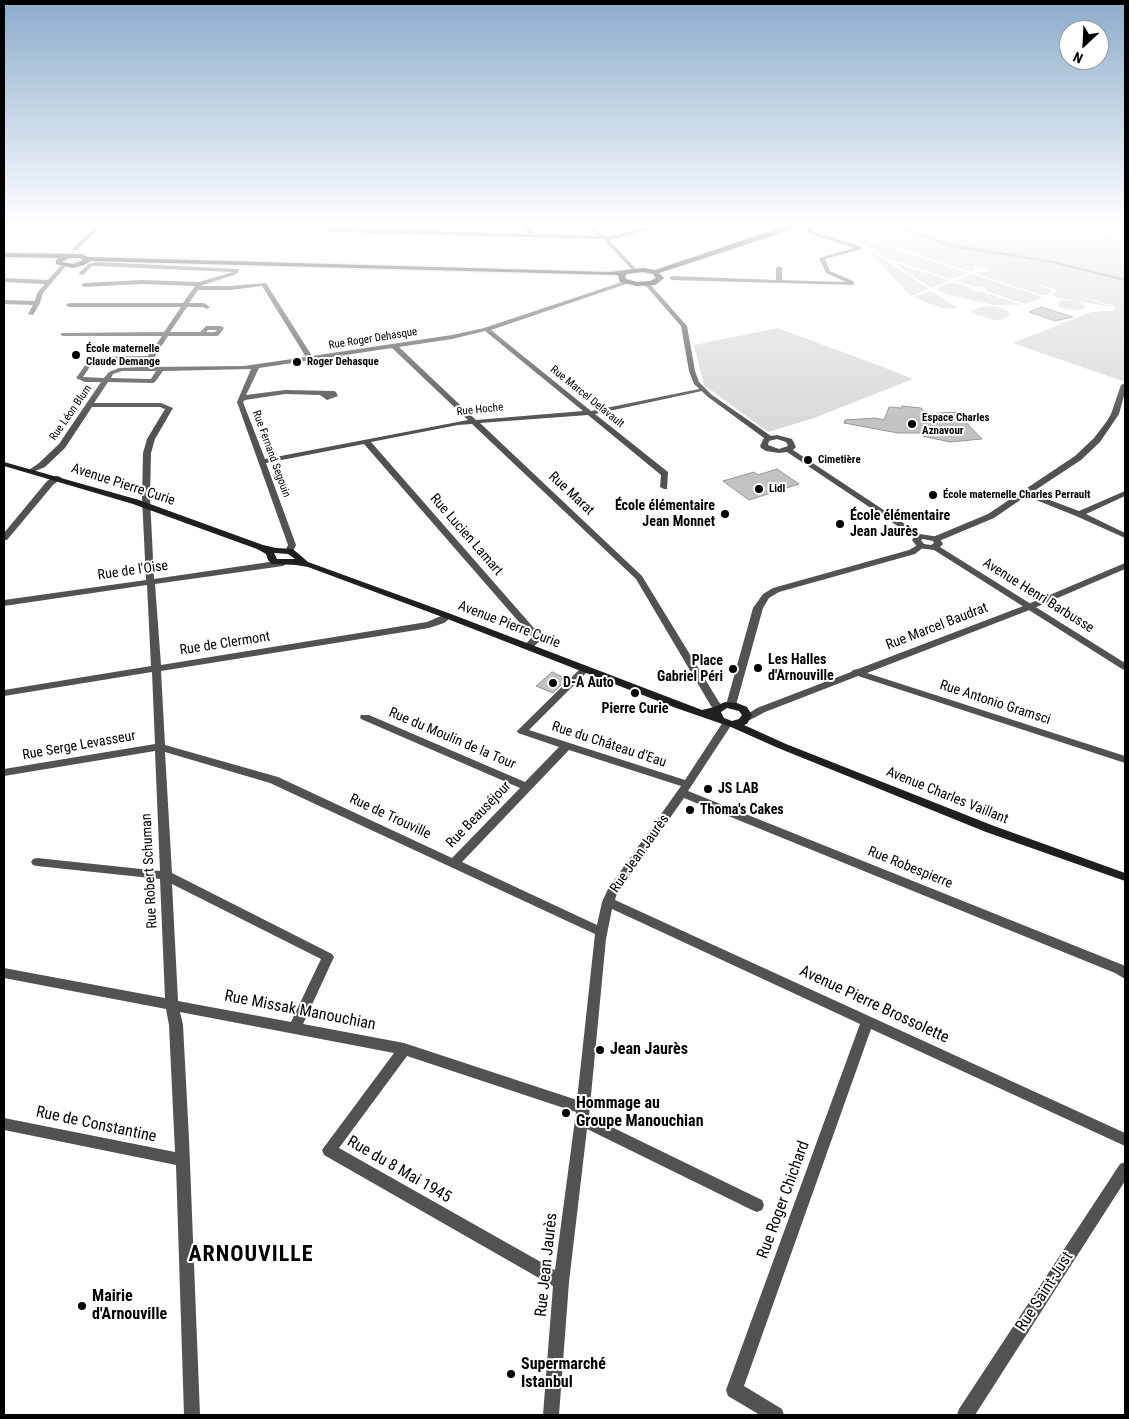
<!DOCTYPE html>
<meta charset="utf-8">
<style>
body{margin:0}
#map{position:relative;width:1129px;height:1419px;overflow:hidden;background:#fff;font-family:"Roboto Condensed",sans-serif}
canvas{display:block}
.frame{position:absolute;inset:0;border:5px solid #000;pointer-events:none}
.north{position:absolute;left:1059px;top:20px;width:50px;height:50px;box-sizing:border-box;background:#fff;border:1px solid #999;border-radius:50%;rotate:205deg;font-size:14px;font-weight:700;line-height:20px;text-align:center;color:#000}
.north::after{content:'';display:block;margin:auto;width:18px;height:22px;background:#000;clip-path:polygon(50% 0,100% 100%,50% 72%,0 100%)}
</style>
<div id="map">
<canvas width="1129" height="1419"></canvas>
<div class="frame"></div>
<div class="north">N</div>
</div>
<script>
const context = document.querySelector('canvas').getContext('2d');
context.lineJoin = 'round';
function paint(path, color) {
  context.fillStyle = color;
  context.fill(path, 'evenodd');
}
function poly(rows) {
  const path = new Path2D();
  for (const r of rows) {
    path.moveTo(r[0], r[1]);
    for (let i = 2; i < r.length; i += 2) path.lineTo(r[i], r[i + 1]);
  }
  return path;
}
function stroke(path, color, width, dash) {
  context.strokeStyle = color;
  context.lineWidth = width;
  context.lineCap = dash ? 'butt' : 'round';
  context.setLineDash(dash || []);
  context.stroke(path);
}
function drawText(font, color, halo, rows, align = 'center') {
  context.font = font + ' "Roboto Condensed",sans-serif';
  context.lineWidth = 4;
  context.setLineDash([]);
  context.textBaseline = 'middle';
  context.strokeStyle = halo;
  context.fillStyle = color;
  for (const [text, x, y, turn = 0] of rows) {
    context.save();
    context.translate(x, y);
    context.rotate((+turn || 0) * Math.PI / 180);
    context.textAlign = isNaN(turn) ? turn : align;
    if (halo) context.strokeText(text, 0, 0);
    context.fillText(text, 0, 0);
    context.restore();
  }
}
paint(poly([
 [832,224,1065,224,1125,243,1125,382,1013,343,1091,312,1114,311,1114,306,1033,283,1052,291,1049,295,1041,295,974,273,991,271,973,266,976,269,971,272,860,236,860,234,856,233,843,230,840,231,841,232,840,234,828,235,815,231,815,230],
 [858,237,969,273,950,279,886,258,856,238],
 [873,253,884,259,929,289,911,296,871,254],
 [890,261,948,280,949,281,931,288],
 [972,274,1040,296,1042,298,1025,304,986,291,986,289,982,287,972,286,958,282,957,280],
 [951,282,970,287,970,289,974,291,984,292,1022,305,994,305,949,295,934,289],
 [1057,290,1098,302,1111,307,1055,297,1052,295],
 [931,291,959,309,941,308,913,297],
 [1061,300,1078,301,1086,306,1080,310,1066,309,1057,305],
 [991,306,1006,309,1011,315,1000,320,993,320,970,312,980,307],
 [778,328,891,370,913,379,814,418,768,432,704,385,694,345]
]), '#d9d9d9');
stroke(poly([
 [887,224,953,246,1053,262,1125,280]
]), '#a0a0a0', 2.5);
const building = poly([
 [1042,307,1073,317,1055,321,1029,312,1042,307],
 [902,406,921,408,926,414,956,412,982,439,950,442,922,436,923,433,898,433,844,423,845,420,876,418,884,420,889,407,902,408,902,406],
 [777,469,799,484,749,500,723,481,754,472,758,475,777,469],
 [552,672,567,679,553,693,536,686,552,672]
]);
paint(building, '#c2c2c2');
stroke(building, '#969696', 1);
const primary = poly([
 [792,224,830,224,812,229,799,227,659,273,664,278,655,285,637,286,620,282,618,275,91,261,84,265,73,268,56,264,56,260,58,258,4,257,4,253,81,254,88,257,609,272,643,268,655,270,792,224],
 [69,258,80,258,83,260,73,264,62,262,69,258],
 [643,272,653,274,656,278,650,281,637,282,626,279,625,276,627,274,643,272]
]);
stroke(primary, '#dbdbdb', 3);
paint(poly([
 [98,224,103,224,77,250,73,250,73,248,98,224],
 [324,224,330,224,332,228,529,234,521,224,526,224,534,234,598,236,586,224,591,224,600,233,606,236,611,236,661,224,670,224,609,240,636,269,637,270,634,272,603,239,330,232,324,224],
 [808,225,812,231,862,247,862,249,825,259,830,271,853,281,854,285,672,280,669,278,672,276,776,280,776,268,779,266,782,268,782,280,846,282,826,273,819,258,854,248,808,233,805,227,808,225],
 [97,262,239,269,238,273,234,275,200,286,231,286,266,283,312,356,452,335,484,328,625,281,629,281,629,283,491,330,591,411,704,388,704,390,702,391,595,414,668,472,667,489,664,489,660,487,661,475,588,415,480,423,642,576,719,702,724,708,723,710,715,710,711,706,636,579,472,424,458,425,371,442,540,635,541,640,531,649,528,650,523,647,532,637,364,444,266,463,296,545,292,553,286,553,285,551,288,545,237,402,251,369,163,371,155,382,153,383,108,382,94,403,161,403,173,408,155,439,151,453,150,498,154,579,283,560,287,563,283,566,155,584,161,665,427,622,448,613,453,616,444,623,429,628,161,671,165,745,278,777,452,858,520,788,361,719,360,717,361,715,369,715,525,782,559,747,518,733,517,731,582,667,585,666,590,669,529,730,685,780,723,722,731,722,732,724,688,791,1123,965,1125,967,1125,979,1115,973,684,798,617,893,615,900,1125,1133,1125,1146,871,1029,744,1386,782,1409,784,1415,760,1415,728,1396,726,1390,860,1024,612,909,606,939,589,1116,762,1200,764,1205,762,1210,757,1212,752,1210,587,1129,569,1282,559,1415,543,1415,553,1286,324,1155,322,1150,394,1053,180,1012,183,1025,189,1139,200,1415,184,1415,176,1165,4,1130,4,1118,175,1152,169,1025,166,1009,4,978,4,968,165,998,160,879,37,866,33,865,31,862,33,859,37,858,160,871,155,751,4,776,4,769,155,744,152,672,4,696,4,690,151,666,147,585,4,606,4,600,146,580,142,498,143,453,147,439,165,409,160,407,92,407,65,448,45,467,33,472,29,470,39,463,59,444,101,382,85,382,76,378,89,360,99,357,148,356,162,336,63,336,61,335,61,333,164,332,181,307,69,307,66,305,69,303,183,303,195,286,142,284,84,287,81,285,84,283,142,280,199,282,233,272,97,266,92,266,83,275,78,274,88,264,97,262],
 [262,286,306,357,244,366,148,367,168,336,217,336,219,335,224,328,221,326,206,326,200,332,170,332,187,307,203,307,207,309,210,307,204,303,189,303,198,290,231,290,262,286],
 [208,330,217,330,215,332,206,332,208,330],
 [485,331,583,411,476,420,399,347,452,339,485,331],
 [392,348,468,420,265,459,243,402,245,400,285,394,320,395,327,400,338,396,336,392,334,391,285,390,246,395,259,368,392,348],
 [146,360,141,367,119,368,109,372,104,378,83,377,93,362,146,360],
 [122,371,156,371,151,379,111,378,113,374,122,371],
 [569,750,681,786,608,889,602,902,597,925,462,862,569,750],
 [165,752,270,783,595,934,577,1100,404,1043,303,1024,334,957,332,954,172,873,165,752],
 [172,884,321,959,291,1022,178,1001,172,884],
 [407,1056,576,1112,555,1270,339,1148,407,1056],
 [61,265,66,266,43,293,40,303,33,315,28,314,33,305,4,304,4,300,35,301,37,293,45,284,4,282,4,278,48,280,61,265],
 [1125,383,1125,392,1119,414,1100,442,1081,460,1031,493,1079,511,1125,491,1125,496,1086,514,1125,533,1125,538,1076,516,1026,496,994,518,939,541,933,541,933,537,988,514,1075,456,1094,438,1107,421,1111,414,1121,385,1125,383],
 [55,476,58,476,62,478,53,485,7,540,4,540,4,533,47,481,55,476],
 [921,543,925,546,915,554,779,592,769,598,763,608,736,705,731,708,727,707,726,705,753,608,763,594,773,588,909,550,921,543],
 [1125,563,1125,569,1032,609,867,673,1125,756,1125,763,858,676,765,712,750,720,746,721,741,718,757,708,851,672,853,670,858,669,1026,605,1125,563],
 [1125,1162,1125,1181,975,1415,957,1415,959,1409,1120,1164,1125,1162]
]), '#525252');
paint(poly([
 [645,283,649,283,687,326,695,371,699,382,712,395,771,436,777,435,792,439,796,447,793,450,920,534,939,537,943,544,940,547,1125,663,1125,670,1122,669,934,550,918,548,912,540,914,537,787,452,779,453,766,451,761,448,760,446,764,438,708,397,694,384,689,371,681,326,645,285,645,283],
 [777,439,786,442,788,446,779,449,768,445,769,441,777,439],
 [923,539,933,541,934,543,931,545,924,544,921,540,923,539]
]), '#525252');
paint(poly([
 [4,462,139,500,263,545,276,548,293,549,308,562,451,614,702,710,714,707,725,702,737,703,747,707,752,715,747,724,744,725,786,744,994,826,1125,873,1125,881,986,832,778,748,731,727,676,708,445,618,308,567,296,565,272,564,268,560,266,554,257,549,133,504,4,466,4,462],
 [274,553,288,554,295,559,277,559,274,553],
 [727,708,739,711,742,715,739,719,732,721,724,718,721,712,727,708]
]), '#1f1f1f');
paint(primary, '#000');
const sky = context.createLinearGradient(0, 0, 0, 423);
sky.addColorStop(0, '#8baccb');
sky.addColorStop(0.53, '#fff');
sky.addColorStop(1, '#ffffff00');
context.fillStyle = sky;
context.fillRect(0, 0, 1129, 423);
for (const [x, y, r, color] of [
 [76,355,5,"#000"],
 [297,362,5,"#000"],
 [912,424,5,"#000"],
 [808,460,5,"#000"],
 [759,489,5,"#000"],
 [933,495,5,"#000"],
 [725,514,5,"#000"],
 [840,524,5,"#000"],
 [758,668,5,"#000"],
 [733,669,5,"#000"],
 [553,683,5,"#000"],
 [635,693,5,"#000"],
 [708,789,5,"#000"],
 [690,810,5,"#000"],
 [600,1050,5,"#000"],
 [566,1113,5,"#000"],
 [82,1306,5,"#000"],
 [511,1374,5,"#000"]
]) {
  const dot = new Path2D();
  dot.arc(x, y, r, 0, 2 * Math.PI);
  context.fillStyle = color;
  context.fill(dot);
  stroke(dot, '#fff', 2);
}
drawText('11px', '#000', '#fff', [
 ["Rue Roger Dehasque",373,339,-9],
 ["Rue Marcel Delavault",587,397,39],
 ["Rue Hoche",480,410,-6],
 ["Rue Léon Blum",71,413,-55],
 ["Rue Fernand Segouin",271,454,70]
]);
drawText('bold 11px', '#000', '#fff', [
 ["École maternelle",86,349],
 ["Claude Demange",86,362],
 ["Roger Dehasque",307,362],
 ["Espace Charles",922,418],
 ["Aznavour",922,431],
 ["Cimetière",818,460],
 ["Lidl",769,489],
 ["École maternelle Charles Perrault",943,495]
], 'left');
drawText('14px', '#000', '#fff', [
 ["Avenue Pierre Curie",123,485,18],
 ["Rue Marat",571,494,43],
 ["Rue Lucien Lamart",466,535,49],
 ["Rue de l'Oise",133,571,-8],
 ["Avenue Henri Barbusse",1038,596,32],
 ["Avenue Pierre Curie",509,625,21],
 ["Rue Marcel Baudrat",937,627,-21],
 ["Rue de Clermont",225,644,-9],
 ["Rue Antonio Gramsci",995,703,18],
 ["Rue du Moulin de la Tour",452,739,23],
 ["Rue du Château d'Eau",609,745,18],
 ["Rue Serge Levasseur",79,746,-10],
 ["Avenue Charles Vaillant",947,796,22],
 ["Rue Beauséjour",479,815,-46],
 ["Rue de Trouville",390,817,25],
 ["Rue Jean Jaurès",640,854,-55],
 ["Rue Robespierre",910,868,22],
 ["Rue Robert Schuman",150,871,-93]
]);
drawText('bold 14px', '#000', '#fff', [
 ["École élémentaire",715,506,"right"],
 ["Jean Monnet",715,522,"right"],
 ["École élémentaire",850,516],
 ["Jean Jaurès",850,532],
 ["Les Halles",768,660],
 ["d'Arnouville",768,676],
 ["Place",723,661,"right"],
 ["Gabriel Péri",723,677,"right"],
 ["D-A Auto",563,683],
 ["Pierre Curie",635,709,"center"],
 ["JS LAB",718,789],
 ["Thoma's Cakes",700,810]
], 'left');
drawText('16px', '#000', '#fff', [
 ["Avenue Pierre Brossolette",874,1005,25],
 ["Rue Missak Manouchian",300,1011,11],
 ["Rue de Constantine",96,1125,12],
 ["Rue du 8 Mai 1945",399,1170,30],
 ["Rue Roger Chichard",784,1200,-70],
 ["Rue Jean Jaurès",547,1265,-84],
 ["Rue Saint-Just",1045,1292,-57]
]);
drawText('bold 16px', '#000', '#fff', [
 ["Jean Jaurès",610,1050],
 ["Hommage au",576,1104],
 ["Groupe Manouchian",576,1122],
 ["Mairie",92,1297],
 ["d'Arnouville",92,1315],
 ["Supermarché",521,1365],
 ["Istanbul",521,1383]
], 'left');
context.letterSpacing = '1px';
drawText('bold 22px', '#000', '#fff', [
 ["ARNOUVILLE",251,1255]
]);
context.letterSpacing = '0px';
</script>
